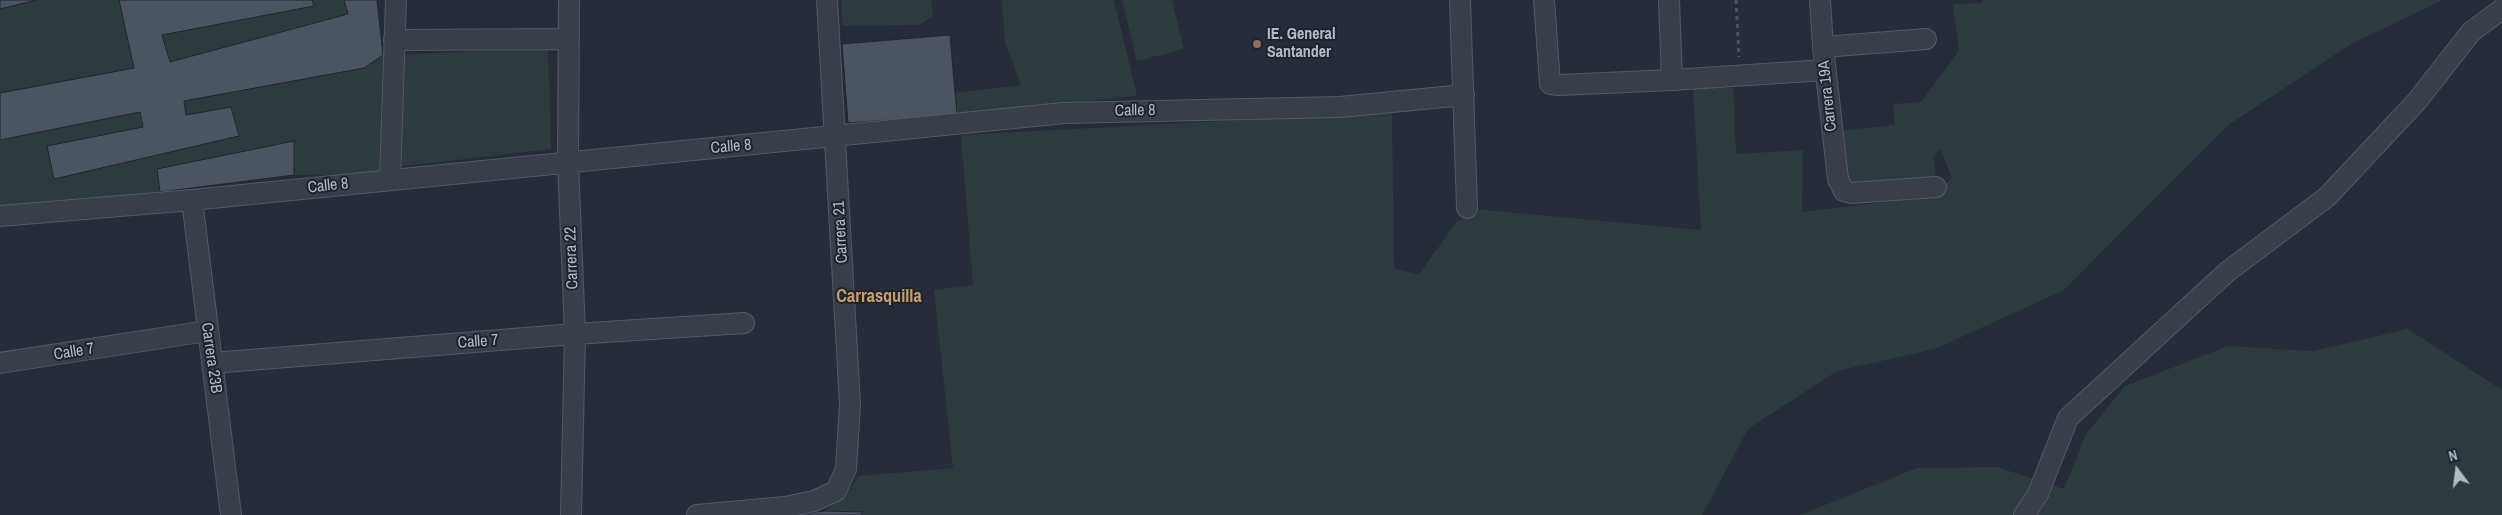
<!DOCTYPE html>
<style>
body{margin:0}
#map{position:relative;width:2502px;height:515px;overflow:hidden;background:#262c39;font-family:"Archivo Narrow",sans-serif}
canvas{display:block}
.north{position:absolute;left:2432px;top:445px;width:50px;height:50px;-webkit-text-stroke:4px #1e242e;paint-order:stroke;rotate:345deg;font-size:14px;font-weight:700;line-height:20px;text-align:center;color:#b5bac5}
.north::after{content:'';display:block;margin:auto;width:18px;height:22px;background:#b5bac5;clip-path:polygon(50% 0,100% 100%,50% 72%,0 100%)}
</style>
<div id="map">
<canvas width="2502" height="515"></canvas>
<div class="north">N</div>
</div>
<script>
const context = document.querySelector('canvas').getContext('2d');
context.lineJoin = 'round';
function paint(path, color) {
  context.fillStyle = color;
  context.fill(path, 'evenodd');
}
function poly(rows) {
  const path = new Path2D();
  for (const r of rows) {
    path.moveTo(r[0], r[1]);
    for (let i = 2; i < r.length; i += 2) path.lineTo(r[i], r[i + 1]);
  }
  return path;
}
function stroke(path, color, width, dash) {
  context.strokeStyle = color;
  context.lineWidth = width;
  context.lineCap = dash ? 'butt' : 'round';
  context.setLineDash(dash || []);
  context.stroke(path);
}
function drawText(font, color, halo, rows, align = 'center') {
  context.font = font + ' "Archivo Narrow",sans-serif';
  context.lineWidth = 4;
  context.setLineDash([]);
  context.textBaseline = 'middle';
  context.strokeStyle = halo;
  context.fillStyle = color;
  for (const [text, x, y, turn = 0] of rows) {
    context.save();
    context.translate(x, y);
    context.rotate((+turn || 0) * Math.PI / 180);
    context.textAlign = isNaN(turn) ? turn : align;
    if (halo) context.strokeText(text, 0, 0);
    context.fillText(text, 0, 0);
    context.restore();
  }
}
paint(poly([
 [37,0,119,0,134,68,0,93,0,9],
 [312,0,344,0,348,14,170,62,162,35,314,5],
 [841,0,931,0,933,16,919,25,843,26],
 [1002,0,1114,0,1137,96,957,115,955,93,1021,85,1005,42],
 [1122,0,1172,0,1184,49,1137,61],
 [1983,0,2443,0,2351,44,2227,126,2064,290,1935,349,1837,371,1748,429,1702,515,862,515,862,512,824,511,844,498,859,476,953,468,934,290,973,285,961,135,1392,112,1394,269,1419,274,1456,223,1474,209,1701,230,1693,88,1733,88,1736,154,1803,150,1802,212,1934,196,1952,178,1940,148,1933,157,1937,183,1846,187,1837,131,1895,125,1893,104,1921,102,1959,51,1953,4,1982,3],
 [548,47,551,149,397,167,402,55],
 [383,55,380,174,294,175,294,142,157,169,160,192,0,206,0,140,140,112,143,127,47,146,54,179,239,136,231,107,186,115,184,101,364,68],
 [2408,329,2502,390,2502,515,1800,515,1917,468,1997,467,2064,489,2086,434,2125,386,2228,346,2313,351]
]), '#2c3c3e');
const building = poly([
 [0,0,37,0,0,9,0,0],
 [119,0,312,0,314,6,162,35,170,62,348,14,344,0,377,0,383,55,364,68,184,101,186,115,231,107,239,136,54,179,47,146,143,127,140,112,0,140,0,93,134,68,119,0],
 [950,35,957,115,848,123,842,44,950,35],
 [294,141,294,175,160,192,157,169,294,141],
 [824,511,862,512,862,515,795,515,824,511]
]);
paint(building, '#4c5462');
stroke(building, '#202630', 1);
const minor = poly([
 [569,0,568,162,575,334,571,515],
 [1460,0,1467,208],
 [1544,0,1550,84,1559,85,1672,80,1825,70],
 [1669,0,1672,80],
 [1820,0,1823,47,1838,179,1844,191,1851,193,1936,187],
 [394,40,569,39],
 [1823,47,1926,39],
 [390,179,396,0],
 [192,200,231,515],
 [0,216,192,200,1064,113,1340,107,1464,95],
 [0,363,207,331],
 [212,363,575,334,744,323],
 [697,515,785,507,814,501,836,491,846,469,850,404,827,0],
 [2024,515,2038,494,2068,418,2227,272,2327,197,2417,101,2471,32,2502,9]
]);
stroke(minor, '#545a64', 22);
stroke(poly([
 [1736,0,1739,57]
]), '#49585b', 3, [4, 4]);
stroke(minor, '#393f49', 20);
for (const [x, y, r, color] of [
 [1257,44,5,"#8d6e63"]
]) {
  const dot = new Path2D();
  dot.arc(x, y, r, 0, 2 * Math.PI);
  context.fillStyle = color;
  context.fill(dot);
  stroke(dot, '#1e242e', 2);
}
drawText('bold 16px', '#b5bac5', '#1e242e', [
 ["IE. General",1267,35],
 ["Santander",1267,53]
], 'left');
drawText('16px', '#b5bac5', '#1e242e', [
 ["Carrera 19A",1828,96,-96],
 ["Calle 8",1135,111,-1],
 ["Calle 8",731,147,-5],
 ["Calle 8",328,186,-6],
 ["Carrera 21",841,232,-93],
 ["Carrera 22",572,258,-92],
 ["Calle 7",478,342,-4],
 ["Calle 7",74,352,-9],
 ["Carrera 23B",211,358,82]
]);
drawText('bold 18px', '#c79c6e', '#1e242e', [
 ["Carrasquilla",879,297]
]);
</script>
